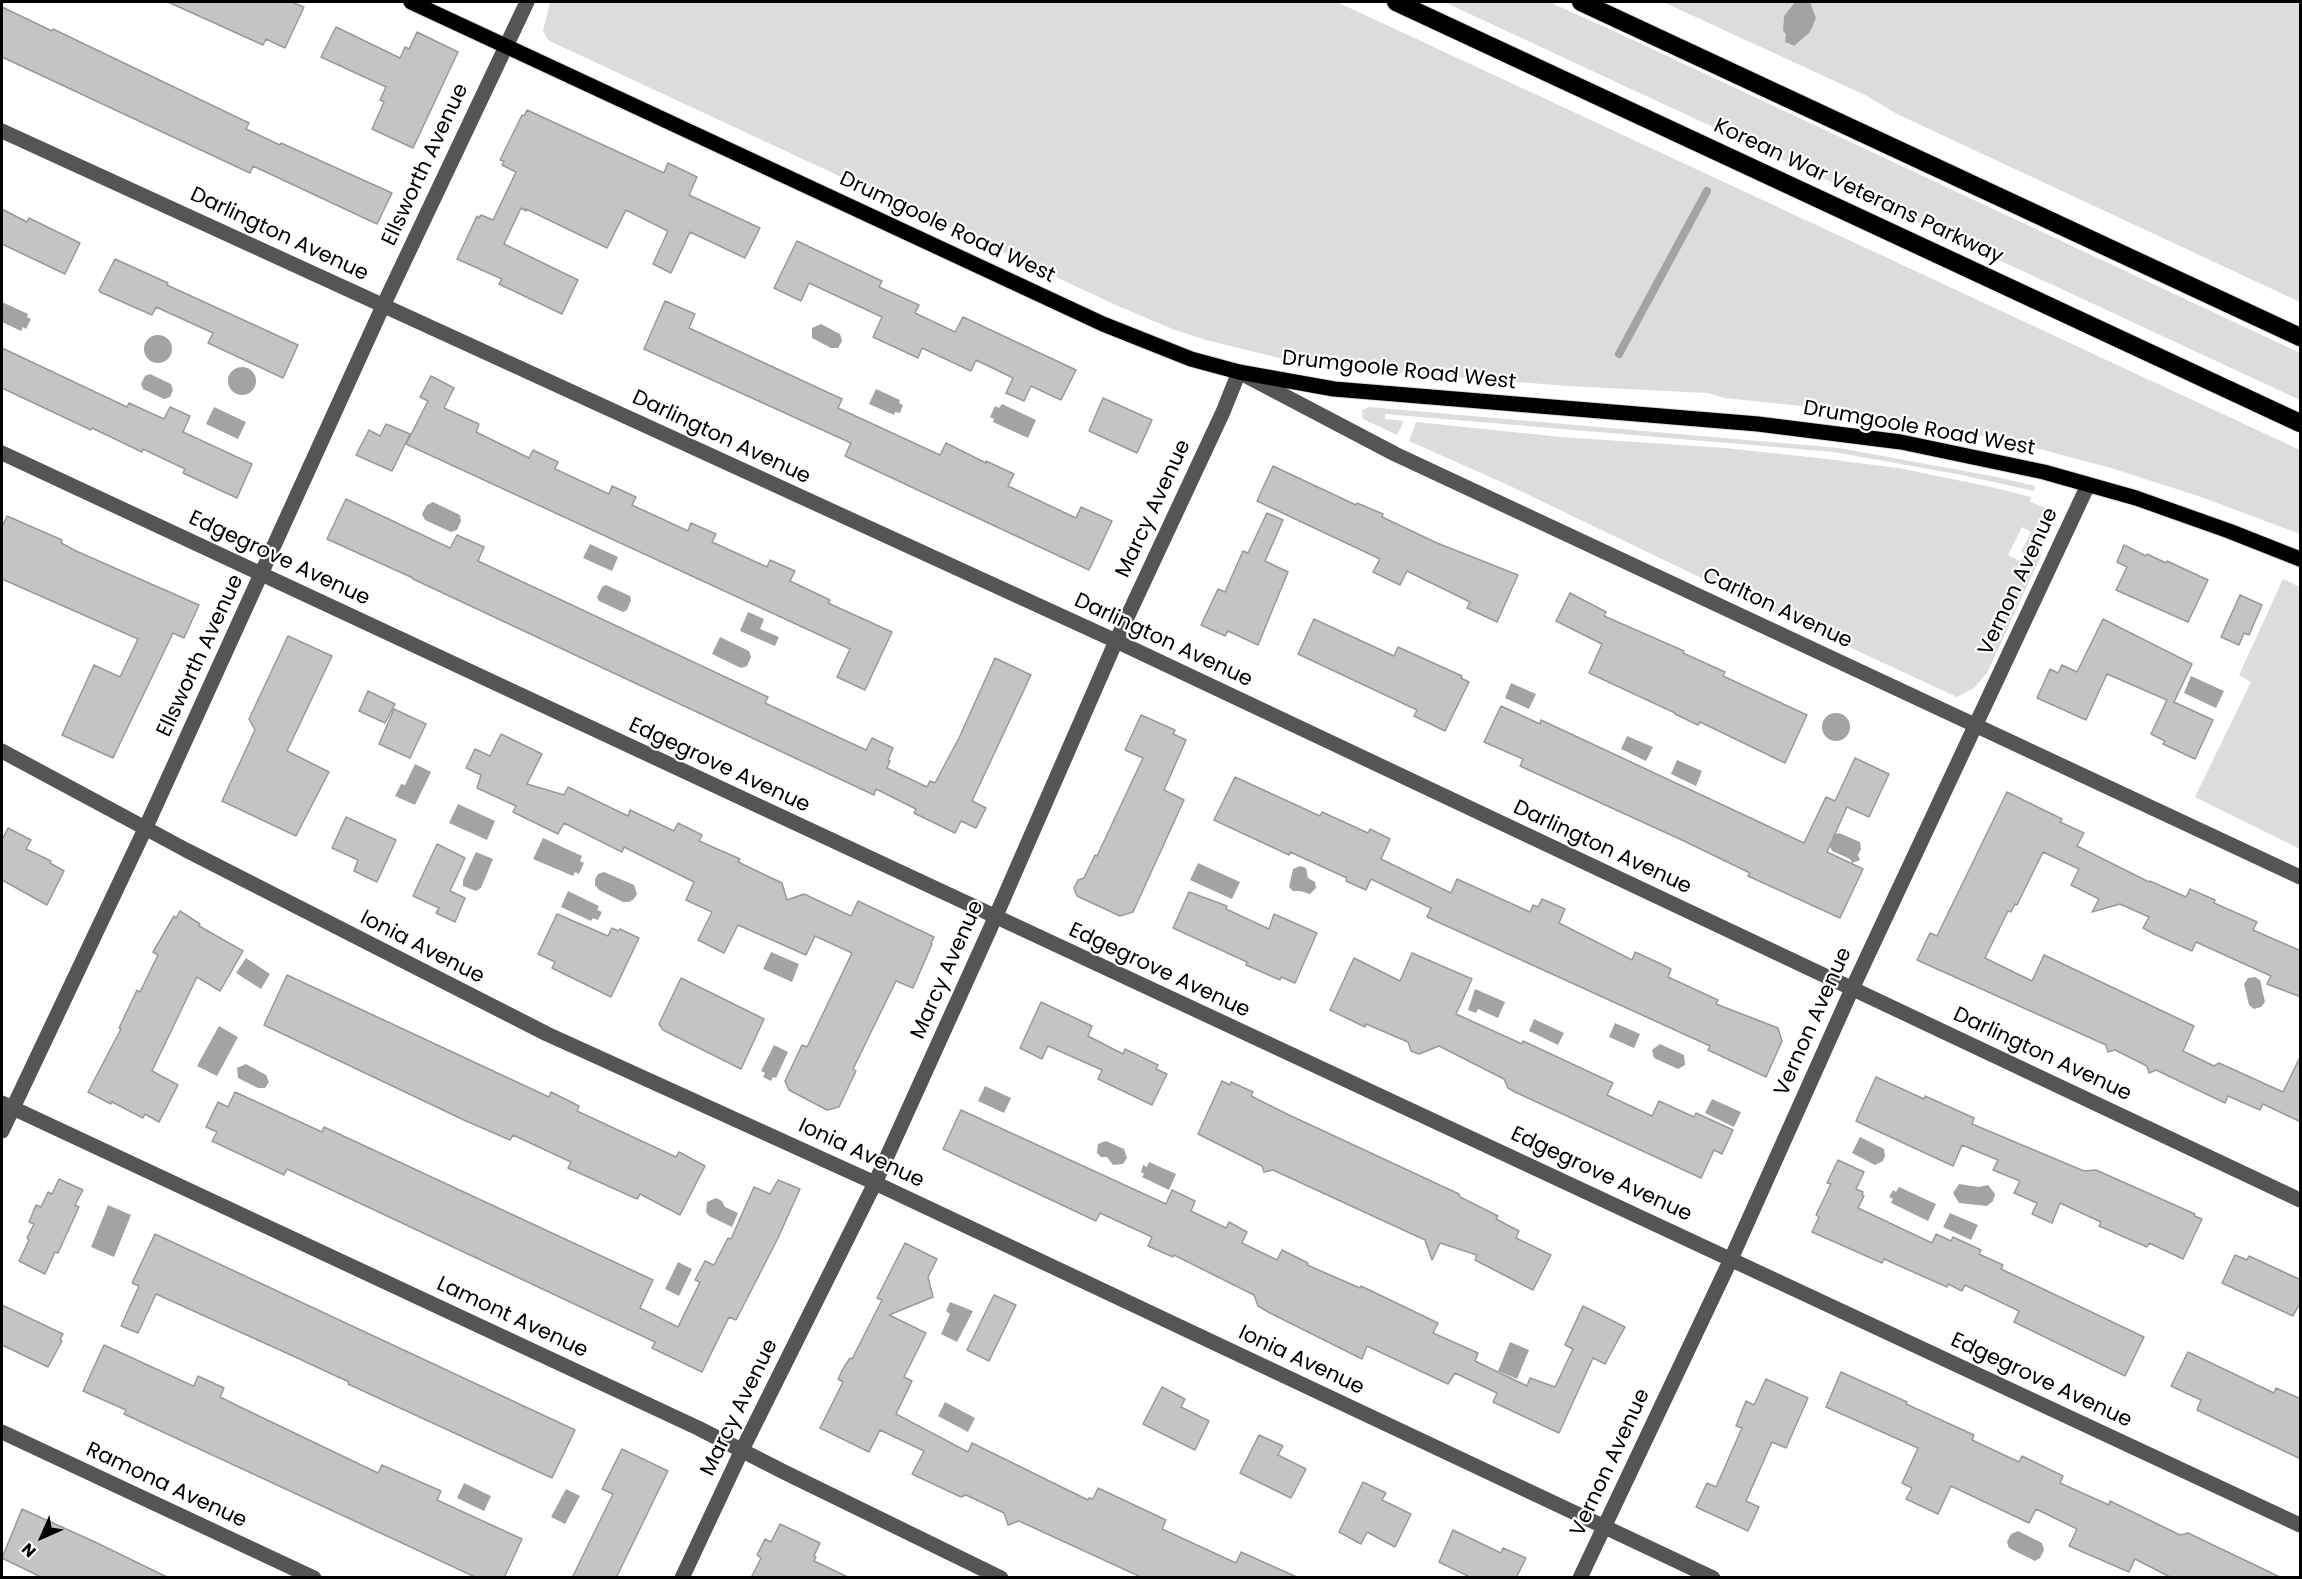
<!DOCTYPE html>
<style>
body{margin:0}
#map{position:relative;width:2302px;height:1579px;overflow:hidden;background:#fff;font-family:Poppins,sans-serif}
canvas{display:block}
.frame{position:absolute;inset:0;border:3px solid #000;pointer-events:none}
.north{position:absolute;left:12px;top:1507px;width:60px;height:60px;-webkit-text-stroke:4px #fff;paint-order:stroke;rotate:225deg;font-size:16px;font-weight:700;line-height:24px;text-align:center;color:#000}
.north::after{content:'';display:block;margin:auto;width:21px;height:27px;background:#000;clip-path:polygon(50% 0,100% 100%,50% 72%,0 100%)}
</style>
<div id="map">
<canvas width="2302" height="1579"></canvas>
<div class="frame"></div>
<div class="north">N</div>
</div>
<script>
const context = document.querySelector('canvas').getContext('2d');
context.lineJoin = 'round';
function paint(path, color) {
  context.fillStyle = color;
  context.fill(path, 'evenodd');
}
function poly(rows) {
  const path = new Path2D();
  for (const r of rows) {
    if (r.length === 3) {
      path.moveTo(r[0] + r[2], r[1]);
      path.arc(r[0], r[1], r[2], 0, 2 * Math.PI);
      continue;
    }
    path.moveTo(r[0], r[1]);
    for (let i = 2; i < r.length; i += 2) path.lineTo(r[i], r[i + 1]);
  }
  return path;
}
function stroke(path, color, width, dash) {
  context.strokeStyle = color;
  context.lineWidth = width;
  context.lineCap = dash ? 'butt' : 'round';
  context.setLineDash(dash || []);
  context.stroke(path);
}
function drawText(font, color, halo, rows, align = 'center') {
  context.font = font + ' Poppins,sans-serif';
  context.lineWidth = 4.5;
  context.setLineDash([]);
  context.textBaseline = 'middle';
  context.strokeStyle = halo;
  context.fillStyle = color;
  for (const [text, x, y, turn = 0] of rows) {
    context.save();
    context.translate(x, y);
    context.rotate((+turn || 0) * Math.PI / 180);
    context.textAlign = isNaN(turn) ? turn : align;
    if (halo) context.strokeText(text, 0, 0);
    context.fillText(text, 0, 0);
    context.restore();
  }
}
paint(poly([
 [550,2,1337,2,2300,450,2300,534,2201,497,2111,468,2028,446,1920,422,1849,411,1725,398,1707,393,1568,386,1352,369,1283,359,1206,340,1175,330,1118,306,554,43,548,40,543,31],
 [1444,2,1549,2,1616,32,2300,353,2300,400],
 [1663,2,1795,2,1784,16,1783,31,1786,34,1785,42,1793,46,1816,18,1810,2,2300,2,2300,302,1897,114,1867,96],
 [1369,407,1839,448,1992,476,2035,486,2034,491,1962,475,1834,452,1385,414,1385,419,1404,421,1397,435,1363,419,1362,410],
 [1416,422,1561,437,1725,448,1827,459,1898,468,1991,487,2031,497,2030,502,2046,508,2042,517,2041,556,1987,673,1974,688,1957,697,1745,599,1510,486,1409,441],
 [2022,527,2031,532,2021,552,2025,553,2020,561,2008,555],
 [2283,579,2300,587,2300,849,2195,797,2251,682,2239,675]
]), '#dcdcdc');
paint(poly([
 [1795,2,1810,2,1816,18,1810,32,1794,46,1785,42,1786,34,1783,31,1784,16],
 [2,302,28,314,27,317,31,319,26,329,23,327,21,331,2,322],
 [821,324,840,334,842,341,838,348,831,348,812,338,812,328],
 [158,349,14],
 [242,381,14],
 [150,374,171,384,173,390,170,397,164,399,143,389,141,384,145,376],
 [876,389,900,400,899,403,903,405,900,413,895,412,894,415,869,404],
 [1002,404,1036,420,1028,438,993,422,994,419,990,417,995,406,999,408],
 [214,407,246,422,238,439,206,424],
 [433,502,460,515,461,521,457,530,451,532,425,520,422,514,427,505],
 [590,544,618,557,612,571,583,558],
 [606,585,630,596,631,600,627,610,623,612,599,601,597,597,602,587],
 [748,612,764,619,760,629,779,637,775,646,740,631],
 [720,637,749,651,751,657,747,666,741,668,712,654],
 [2191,676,2224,691,2216,708,2184,693],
 [1511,683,1536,694,1529,709,1505,698],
 [1836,727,14],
 [1627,736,1653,747,1646,761,1621,749],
 [1677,760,1702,771,1696,786,1671,774],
 [415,764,431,772,415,805,395,796,401,784,405,785],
 [458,804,495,821,487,840,449,823],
 [1839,833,1860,842,1861,849,1858,855,1860,860,1852,863,1850,859,1832,851,1829,844,1833,835],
 [543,838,582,856,580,861,584,863,579,874,575,872,573,876,533,859],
 [476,852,493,859,481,888,476,891,463,886,463,880],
 [1198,863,1240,882,1232,899,1190,880],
 [1300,866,1306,868,1308,878,1315,882,1316,888,1310,894,1300,891,1293,891,1289,887,1293,869],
 [604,872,634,885,637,894,634,899,629,902,623,902,599,890,595,885,595,879,598,874],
 [568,891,599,906,597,910,602,912,598,920,593,918,591,921,561,907],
 [771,952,799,964,792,982,763,969],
 [246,958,270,974,261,989,236,973],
 [2255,977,2260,980,2265,1002,2261,1007,2254,1009,2249,1005,2244,984,2248,978],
 [1475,989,1505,1002,1498,1018,1478,1009,1476,1013,1468,1010],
 [1534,1019,1564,1033,1558,1045,1529,1031],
 [1615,1023,1640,1034,1634,1048,1609,1037],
 [219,1026,238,1037,217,1076,197,1066],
 [1660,1044,1684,1055,1685,1065,1678,1069,1654,1058,1652,1050],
 [774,1045,788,1052,776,1078,773,1077,771,1081,763,1077,765,1073,761,1071],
 [246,1064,266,1075,269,1082,265,1088,258,1088,238,1078,237,1068],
 [985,1086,1011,1098,1004,1113,978,1101],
 [1712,1099,1741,1112,1734,1127,1705,1113],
 [1860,1137,1884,1149,1885,1156,1883,1161,1875,1165,1852,1153],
 [1106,1141,1124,1149,1127,1158,1123,1164,1113,1165,1107,1157,1101,1157,1097,1153,1098,1144],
 [1149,1162,1176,1174,1169,1190,1142,1177,1144,1174,1141,1172,1143,1165,1147,1167],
 [1959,1184,1979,1187,1988,1185,1995,1194,1993,1201,1987,1206,1959,1203,1953,1193],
 [1899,1187,1936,1204,1928,1221,1891,1203,1893,1199,1889,1197,1893,1190,1896,1192],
 [716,1198,722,1201,725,1207,738,1213,732,1227,709,1216,706,1212,707,1202],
 [108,1205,131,1215,114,1257,91,1247],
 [1950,1213,1978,1225,1971,1240,1943,1227],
 [678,1262,692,1269,679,1296,665,1289],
 [950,1302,973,1311,957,1342,941,1334,950,1314,946,1311],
 [1510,1342,1529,1350,1517,1379,1498,1371],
 [945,1402,975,1418,968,1432,938,1416],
 [464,1483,491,1496,484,1511,457,1498],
 [566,1489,580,1496,565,1524,551,1517],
 [2018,1531,2042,1543,2044,1550,2040,1558,2035,1561,2009,1548,2007,1542,2011,1534]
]), '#a3a3a3');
stroke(poly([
 [1619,354,1707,191]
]), '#a3a3a3', 8);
const building = poly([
 [168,2,291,2,304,7,285,48,266,39,263,45,168,2],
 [2,7,52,31,53,29,249,123,246,129,280,145,281,143,392,193,377,224,253,166,250,173,2,57,2,7],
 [336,27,400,58,405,47,409,49,417,32,458,52,413,148,372,129,384,102,380,100,386,87,321,57,336,27],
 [527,110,664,173,668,163,697,177,689,195,760,228,745,258,690,232,671,273,653,264,668,231,626,210,607,248,526,209,526,211,521,208,504,244,578,280,562,314,499,284,502,279,457,259,477,216,479,218,481,215,493,220,516,172,502,165,504,161,500,160,522,115,524,116,527,110],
 [2,209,27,222,29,218,80,243,65,274,2,244,2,209],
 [797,241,882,281,879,287,919,305,915,313,955,332,963,317,1076,370,1061,400,1031,386,1024,401,1006,393,1013,378,976,360,971,371,922,348,918,358,873,337,882,317,809,283,801,301,774,288,797,241],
 [115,259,168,283,167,285,298,345,283,378,208,343,213,333,156,307,152,315,100,292,99,290,115,259],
 [665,301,695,314,689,328,842,399,838,408,940,455,946,443,986,463,986,461,1014,474,1008,486,1076,518,1081,507,1112,521,1089,570,845,456,851,443,644,349,665,301],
 [2,348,127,407,129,403,164,419,170,407,190,416,183,432,252,464,237,498,183,473,185,469,143,449,142,452,92,428,91,430,2,388,2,348],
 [431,376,454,388,444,408,479,424,476,432,529,458,533,450,558,462,555,469,609,494,612,486,636,497,632,505,688,531,691,523,716,534,712,542,767,567,770,560,795,571,790,581,830,600,828,603,892,632,865,690,837,677,850,649,406,444,428,401,420,397,431,376],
 [1103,398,1152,420,1137,453,1089,431,1103,398],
 [386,424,410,434,392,471,356,455,369,430,380,436,386,424],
 [1273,466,1356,505,1357,503,1383,514,1382,517,1437,543,1518,575,1497,622,1467,608,1470,602,1407,571,1400,585,1373,572,1380,559,1257,501,1273,466],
 [346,499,450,548,457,535,484,547,478,561,768,697,765,703,866,750,872,738,893,748,888,760,890,761,887,768,927,787,930,781,935,783,959,738,995,658,1031,675,972,801,986,808,976,828,961,821,955,833,914,813,916,809,876,789,874,795,413,579,413,578,327,539,346,499],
 [1267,513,1283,520,1265,561,1288,572,1258,645,1228,631,1225,636,1201,625,1218,589,1225,592,1243,551,1248,553,1267,513],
 [7,516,62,540,61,543,76,551,199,605,184,638,173,633,113,758,62,735,94,665,120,677,138,639,2,579,2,527,7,516],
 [2124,545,2146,556,2147,554,2166,563,2167,561,2208,580,2188,622,2116,590,2127,567,2117,562,2124,545],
 [1570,593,1606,612,1604,616,1684,651,1683,653,1725,672,1723,676,1807,715,1785,763,1700,722,1698,725,1675,714,1675,713,1589,673,1602,644,1556,621,1570,593],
 [2240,595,2262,605,2249,635,2244,633,2239,645,2221,637,2240,595],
 [1314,619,1394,656,1398,647,1462,676,1461,678,1469,682,1445,731,1414,716,1417,710,1298,654,1314,619],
 [2103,619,2192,664,2174,702,2213,720,2195,759,2163,744,2165,741,2151,734,2167,700,2107,674,2086,720,2037,698,2050,669,2058,673,2062,665,2077,672,2103,619],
 [288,636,332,656,287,751,329,772,296,836,222,801,255,730,249,719,288,636],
 [368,691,395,704,385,723,359,711,368,691],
 [1501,706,1540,724,1541,720,1804,843,1826,797,1835,801,1855,758,1889,774,1869,817,1847,807,1827,852,1863,869,1840,918,1748,876,1750,873,1684,841,1520,766,1523,759,1484,742,1501,706],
 [394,709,426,724,410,758,379,744,394,709],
 [1141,715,1175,730,1173,734,1186,740,1164,790,1184,800,1133,912,1120,916,1077,896,1074,888,1078,880,1084,878,1095,855,1097,856,1143,758,1125,750,1141,715],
 [501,734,542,754,527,784,564,795,568,787,628,816,630,810,674,831,678,823,702,835,699,841,740,859,738,862,782,883,787,900,804,894,851,916,858,901,934,937,931,943,932,944,913,988,896,981,853,1069,856,1071,839,1107,827,1110,789,1090,785,1081,802,1045,807,1047,852,953,815,936,806,955,738,925,724,953,698,940,712,912,686,900,694,882,624,847,622,852,564,823,558,834,513,812,516,806,477,788,481,775,466,768,475,749,490,756,501,734],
 [1235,777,1320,816,1322,812,1368,833,1370,829,1390,839,1381,859,1451,893,1457,879,1530,912,1533,905,1538,907,1542,899,1565,909,1559,923,1632,960,1635,952,1659,963,1671,969,1668,977,1718,1000,1716,1004,1778,1028,1782,1041,1766,1077,1708,1050,1710,1046,1427,917,1431,908,1371,879,1366,890,1346,881,1347,878,1290,852,1289,855,1214,820,1235,777],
 [2007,792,2062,819,2060,822,2084,833,2077,846,2149,882,2150,881,2186,897,2190,889,2215,900,2214,903,2257,922,2253,930,2301,951,2301,997,2267,984,2271,976,2196,942,2192,951,2154,934,2143,928,2149,917,2120,904,2092,912,2099,899,2071,885,2079,869,2043,852,2017,905,2015,904,2011,912,2008,911,1985,958,2032,981,2044,955,2194,1026,2183,1051,2214,1066,2219,1063,2283,1092,2301,1055,2301,1122,2263,1104,2260,1110,2228,1096,2225,1103,2156,1070,2149,1073,2147,1066,2115,1050,2108,1052,2106,1045,1917,960,1930,933,1937,936,2007,792],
 [346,817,396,840,377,882,354,871,358,860,332,848,346,817],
 [8,828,31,840,26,849,51,861,50,863,64,871,47,905,2,880,2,840,8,828],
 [437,844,465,858,450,891,465,898,455,922,436,913,439,908,413,896,437,844],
 [1189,892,1227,906,1226,909,1269,929,1274,914,1317,933,1295,983,1281,977,1280,980,1246,965,1247,962,1173,928,1189,892],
 [180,911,200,924,199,926,243,951,220,991,197,977,152,1071,178,1085,159,1122,145,1114,143,1118,112,1102,111,1104,88,1092,121,1029,119,1028,137,990,140,992,158,955,153,952,174,916,176,918,180,911],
 [557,914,608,936,612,928,618,931,620,929,639,938,611,997,552,968,555,962,538,954,557,914],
 [1412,953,1472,979,1456,1014,1522,1044,1523,1041,1613,1083,1607,1095,1652,1116,1659,1101,1694,1117,1696,1113,1733,1130,1722,1154,1714,1150,1701,1178,1515,1092,1508,1088,1504,1079,1439,1046,1419,1054,1411,1051,1408,1042,1366,1024,1365,1027,1330,1010,1354,958,1400,981,1412,953],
 [287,975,549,1097,551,1092,579,1106,577,1111,676,1157,679,1152,705,1166,680,1215,640,1194,637,1199,597,1181,568,1168,571,1162,513,1135,510,1140,466,1121,264,1025,287,975],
 [681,978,764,1019,741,1069,663,1030,659,1024,681,978],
 [1041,1002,1092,1026,1088,1036,1123,1054,1125,1049,1158,1065,1156,1069,1167,1074,1152,1105,1098,1079,1102,1070,1048,1046,1042,1059,1020,1048,1041,1002],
 [1876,1077,1924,1099,1925,1096,1974,1118,1972,1124,2084,1171,2096,1170,2195,1214,2194,1216,2202,1219,2183,1259,2149,1243,2147,1247,2099,1226,2101,1222,2060,1203,2052,1223,2032,1214,2037,1203,2014,1193,2020,1181,1993,1170,1998,1160,1962,1145,1953,1166,1856,1121,1876,1077],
 [1222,1081,1230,1085,1231,1082,1253,1092,1251,1096,1287,1114,1459,1194,1460,1197,1498,1216,1496,1219,1519,1231,1516,1238,1551,1255,1533,1290,1475,1260,1477,1255,1440,1243,1432,1260,1425,1240,1273,1170,1264,1172,1262,1166,1198,1134,1222,1081],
 [235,1092,322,1132,324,1127,653,1280,640,1308,678,1327,700,1282,695,1280,705,1261,714,1265,728,1238,731,1239,754,1187,770,1194,778,1180,800,1189,778,1238,736,1320,729,1317,702,1372,652,1348,655,1342,502,1270,287,1169,284,1175,212,1141,217,1132,206,1127,218,1102,228,1107,235,1092],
 [961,1110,1166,1204,1172,1190,1195,1201,1191,1211,1226,1228,1229,1222,1247,1232,1242,1243,1277,1260,1282,1250,1308,1263,1307,1265,1360,1288,1361,1286,1438,1323,1433,1333,1478,1353,1475,1361,1527,1386,1530,1378,1555,1387,1573,1349,1565,1345,1583,1306,1625,1327,1605,1364,1593,1358,1559,1433,1493,1402,1497,1393,1455,1373,1448,1384,1367,1346,1362,1359,1270,1313,1258,1306,1254,1295,1174,1255,1173,1257,1148,1246,1152,1237,1100,1213,1096,1221,943,1149,961,1110],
 [1838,1160,1864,1172,1856,1189,1863,1192,1862,1195,1864,1196,1858,1208,1932,1243,1936,1234,1951,1241,1953,1237,1981,1250,1979,1254,2003,1265,2001,1269,2144,1337,2125,1376,2014,1322,2019,1311,1965,1285,1962,1291,1948,1284,1947,1287,1884,1259,1882,1263,1812,1232,1819,1217,1816,1215,1831,1184,1827,1183,1838,1160],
 [59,1179,83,1190,75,1205,79,1207,58,1253,55,1252,45,1274,19,1261,29,1240,27,1238,34,1224,29,1222,36,1205,41,1207,48,1192,52,1194,59,1179],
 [155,1234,575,1430,552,1478,348,1384,349,1382,293,1356,156,1294,138,1333,121,1326,139,1286,132,1283,155,1234],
 [905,1243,937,1259,928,1277,933,1297,889,1315,926,1333,904,1377,912,1381,896,1414,968,1452,972,1443,1088,1500,1089,1498,1093,1499,1098,1488,1166,1520,1162,1529,1236,1563,1241,1552,1299,1578,1143,1578,1019,1521,1008,1525,1004,1513,966,1495,961,1497,912,1474,924,1451,880,1430,869,1452,820,1428,843,1382,838,1379,844,1367,850,1358,852,1359,882,1300,877,1298,905,1243],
 [2235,1255,2247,1260,2249,1256,2301,1280,2301,1301,2293,1316,2222,1283,2235,1255],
 [994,1295,1016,1305,989,1361,967,1350,994,1295],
 [2,1305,63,1334,60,1340,62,1341,48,1367,2,1345,2,1305],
 [104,1345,191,1385,194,1386,198,1376,224,1388,220,1397,238,1406,378,1473,382,1465,441,1491,437,1500,522,1539,504,1578,477,1578,458,1569,124,1414,126,1410,83,1391,104,1345],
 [2188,1352,2274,1393,2276,1388,2301,1399,2301,1459,2197,1410,2201,1400,2171,1386,2188,1352],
 [1841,1372,1907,1402,1906,1404,1974,1435,1972,1440,2019,1462,2022,1456,2063,1476,2060,1483,2109,1505,2110,1501,2180,1535,2188,1533,2282,1578,2172,1578,2135,1559,2129,1572,2069,1546,2077,1529,2036,1509,2029,1523,1951,1486,1938,1514,1906,1499,1912,1488,1902,1483,1918,1448,1826,1407,1841,1372],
 [1766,1379,1808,1398,1786,1448,1772,1442,1746,1501,1759,1507,1748,1531,1696,1507,1707,1483,1716,1487,1742,1428,1736,1426,1746,1401,1754,1405,1766,1379],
 [1162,1387,1185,1399,1181,1407,1209,1421,1195,1450,1143,1424,1162,1387],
 [1259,1435,1283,1446,1278,1455,1306,1469,1291,1498,1240,1473,1259,1435],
 [622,1449,668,1471,616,1578,572,1578,613,1494,602,1489,622,1449],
 [1363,1482,1386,1493,1382,1500,1411,1514,1395,1547,1367,1532,1361,1544,1339,1532,1363,1482],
 [22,1509,95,1542,169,1578,43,1578,2,1558,22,1509],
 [780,1524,820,1543,814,1556,816,1557,814,1561,850,1578,751,1578,761,1558,757,1555,765,1539,771,1542,780,1524],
 [1453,1530,1501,1553,1503,1548,1526,1558,1516,1578,1472,1578,1439,1562,1453,1530]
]);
paint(building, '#c4c4c4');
stroke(building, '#999', 1.5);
const major = poly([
 [411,2,1103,324,1191,359,1239,372,1334,389,1758,424,1901,442,2044,472,2136,498,2229,531,2300,559]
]);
const highway = poly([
 [1396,2,2300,423],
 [1581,2,2300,337]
]);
stroke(major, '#dbdbdb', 17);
stroke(highway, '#dbdbdb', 20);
stroke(poly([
 [2,131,1116,641,2300,1200],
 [2,453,2300,1525],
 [2,751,186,850,547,1034,875,1183,1713,1578],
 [2,1103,698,1428,784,1472,1001,1578],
 [2,1131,145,829,383,306,527,2],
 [2,1432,314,1578],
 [682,1578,742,1450,875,1183,995,918,1116,641,1223,412,1239,372,1395,454,2300,877],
 [1580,1578,1731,1259,1852,989,2088,485]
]), '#555', 15);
stroke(major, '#000', 15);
stroke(highway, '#000', 18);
drawText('21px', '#000', '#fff', [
 ["Ellsworth Avenue",426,165,-65],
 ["Korean War Veterans Parkway",1858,192,25],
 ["Drumgoole Road West",947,228,25],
 ["Darlington Avenue",279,235,25],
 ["Drumgoole Road West",1399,371,6],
 ["Drumgoole Road West",1919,429,10],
 ["Darlington Avenue",721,438,25],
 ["Marcy Avenue",1154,509,-65],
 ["Edgegrove Avenue",279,559,25],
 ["Vernon Avenue",2019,582,-65],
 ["Carlton Avenue",1777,609,25],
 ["Darlington Avenue",1163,641,25],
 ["Ellsworth Avenue",201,656,-65],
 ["Edgegrove Avenue",719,766,25],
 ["Darlington Avenue",1602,848,25],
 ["Ionia Avenue",422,948,27],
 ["Marcy Avenue",948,970,-66],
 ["Edgegrove Avenue",1159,971,25],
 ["Vernon Avenue",1814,1022,-66],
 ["Darlington Avenue",2042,1055,25],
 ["Ionia Avenue",861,1154,25],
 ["Edgegrove Avenue",1601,1175,25],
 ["Lamont Avenue",512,1318,25],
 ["Ionia Avenue",1301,1361,25],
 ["Edgegrove Avenue",2041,1381,25],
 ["Marcy Avenue",740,1408,-64],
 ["Vernon Avenue",1611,1463,-65],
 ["Ramona Avenue",166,1486,25]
]);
</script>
